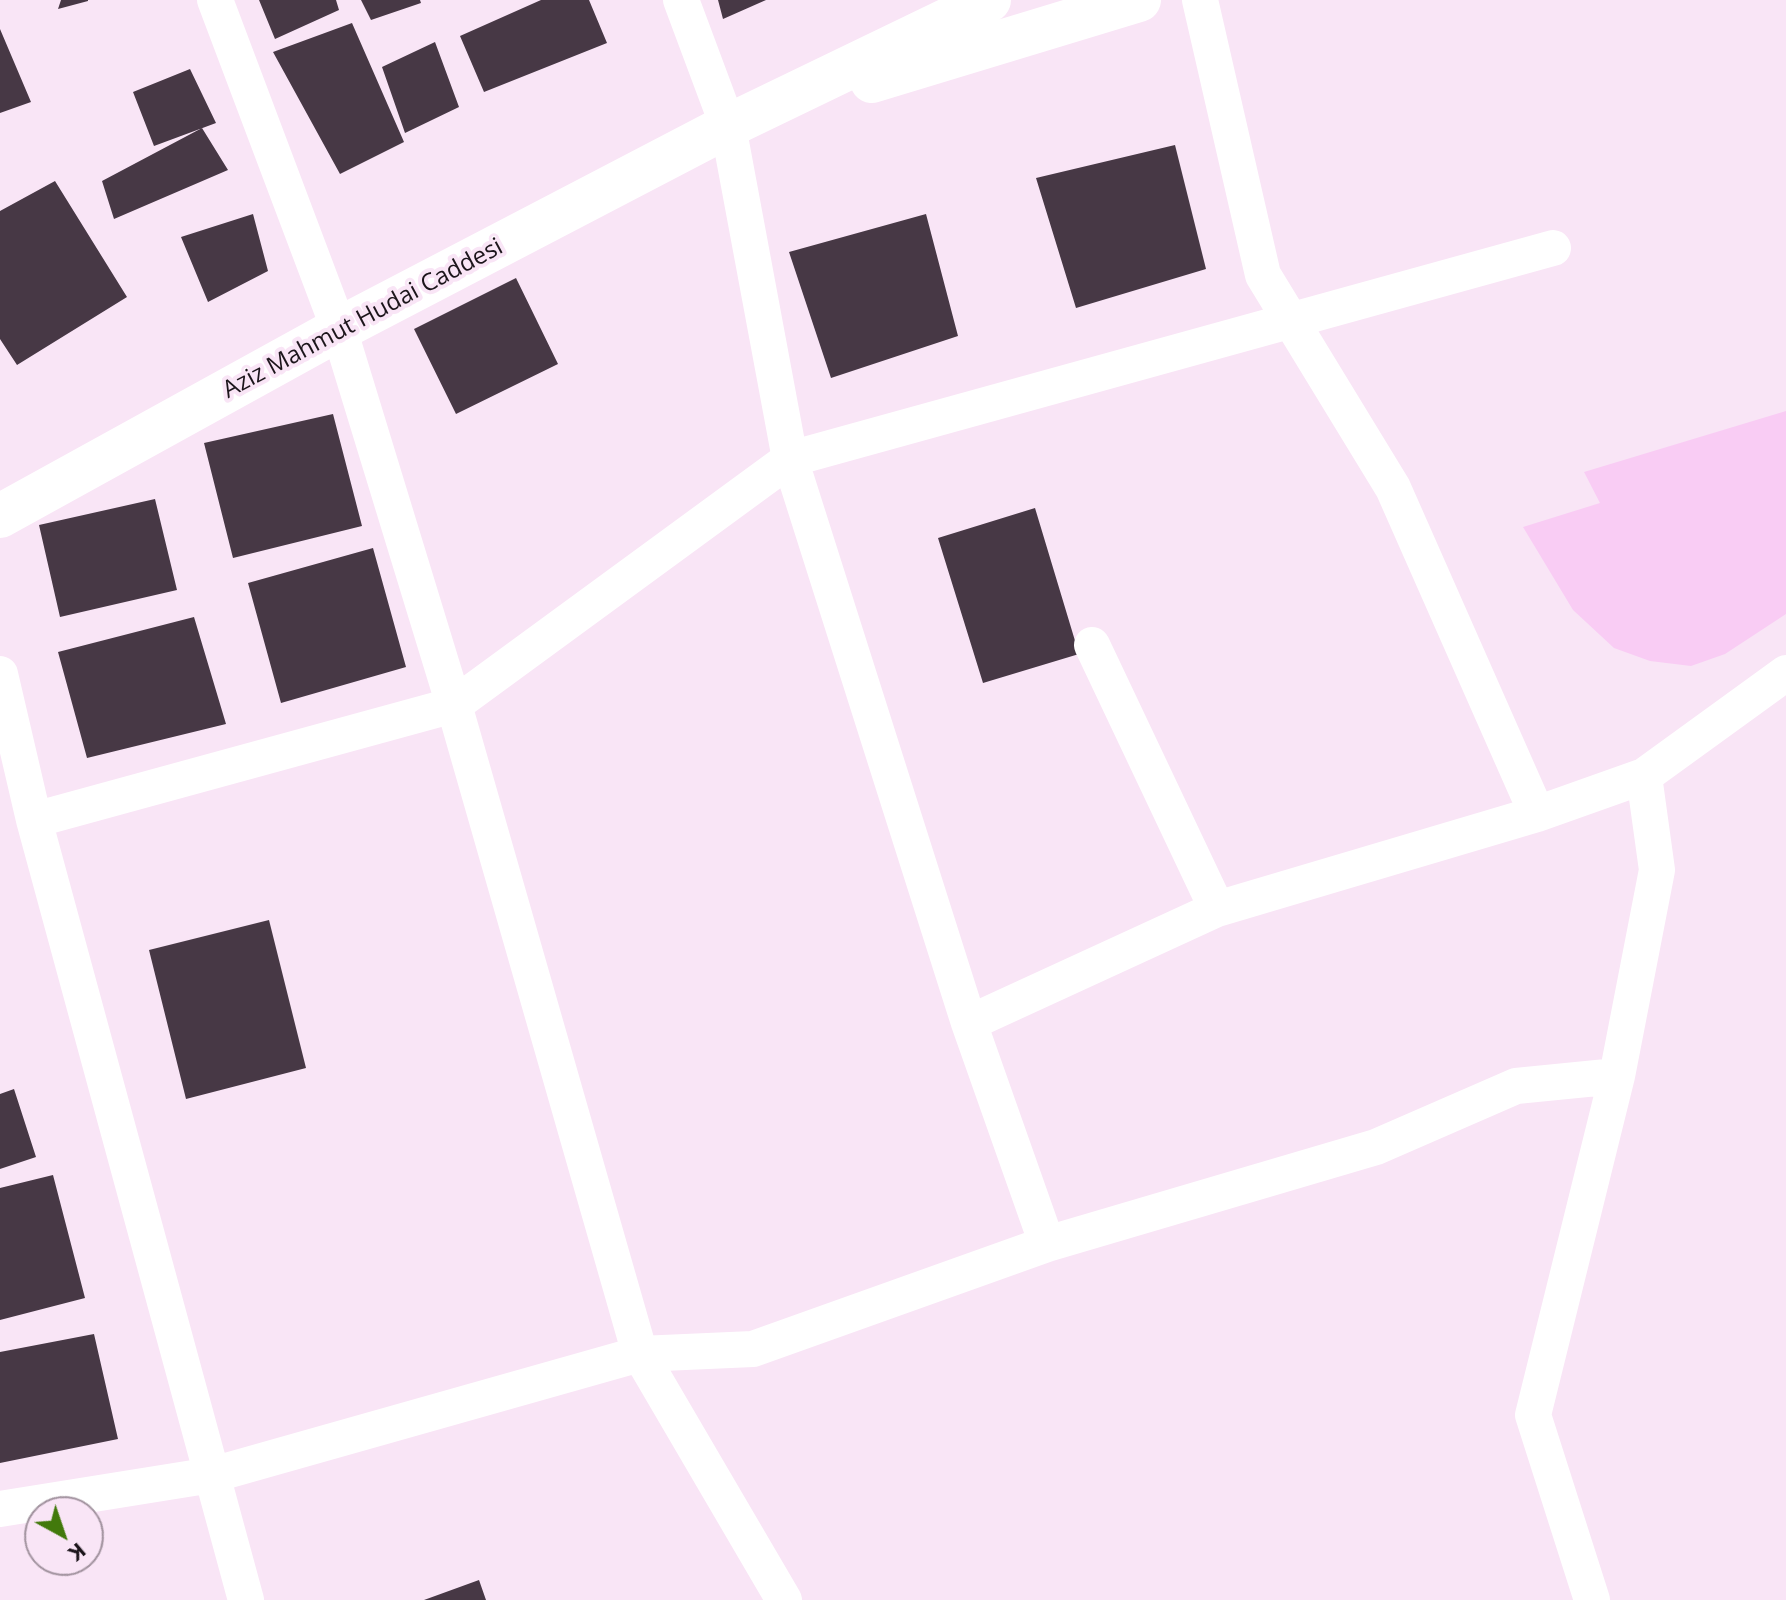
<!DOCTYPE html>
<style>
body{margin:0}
#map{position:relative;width:1786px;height:1600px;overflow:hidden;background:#f9e5f6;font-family:"Open Sans",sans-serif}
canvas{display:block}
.north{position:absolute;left:24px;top:1496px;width:80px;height:80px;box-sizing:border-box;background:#f9e5f6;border:2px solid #a1929e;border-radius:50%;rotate:140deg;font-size:22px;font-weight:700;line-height:32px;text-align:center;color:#1c151b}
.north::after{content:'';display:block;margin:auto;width:28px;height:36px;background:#42790c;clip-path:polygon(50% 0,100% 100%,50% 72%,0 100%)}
</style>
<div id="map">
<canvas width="1786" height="1600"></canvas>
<div class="north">K</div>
</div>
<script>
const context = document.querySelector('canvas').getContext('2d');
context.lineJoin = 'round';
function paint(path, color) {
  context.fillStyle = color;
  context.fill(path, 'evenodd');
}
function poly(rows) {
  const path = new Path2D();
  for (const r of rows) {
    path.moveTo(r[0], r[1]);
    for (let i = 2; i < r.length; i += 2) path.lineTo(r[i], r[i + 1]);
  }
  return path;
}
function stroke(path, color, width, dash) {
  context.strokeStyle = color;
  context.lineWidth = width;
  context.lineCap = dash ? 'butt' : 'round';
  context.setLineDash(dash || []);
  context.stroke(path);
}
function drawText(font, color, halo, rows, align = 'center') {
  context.font = font + ' "Open Sans",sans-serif';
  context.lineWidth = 8;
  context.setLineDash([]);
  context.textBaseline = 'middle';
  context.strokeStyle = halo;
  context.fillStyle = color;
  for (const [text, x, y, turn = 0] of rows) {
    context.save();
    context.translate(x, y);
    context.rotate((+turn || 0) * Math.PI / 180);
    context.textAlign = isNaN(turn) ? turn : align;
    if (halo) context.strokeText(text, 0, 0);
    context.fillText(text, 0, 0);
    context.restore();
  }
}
paint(poly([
 [1786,411,1786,614,1725,654,1691,666,1650,661,1614,648,1573,610,1523,527,1600,503,1584,472]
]), '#f9ccf4');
paint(poly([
 [61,0,88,0,88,1,58,9],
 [259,0,336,0,339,10,275,39],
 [361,0,420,0,421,3,371,20],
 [541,0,589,0,607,43,484,92,460,36],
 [718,0,766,0,723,19],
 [352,23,404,142,340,174,273,52],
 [0,29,31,102,0,113],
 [435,42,459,107,405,133,382,67],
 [190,69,216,123,154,146,133,92],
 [202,128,228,170,114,219,102,181],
 [1175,145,1206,269,1076,308,1036,178],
 [55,181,127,297,17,365,0,339,0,211],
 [253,214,268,271,208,302,181,237],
 [926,214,958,336,831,378,789,252],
 [516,278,558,364,456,414,414,329],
 [333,414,362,526,233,558,204,443],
 [155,499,177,590,60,617,39,525],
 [1035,508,1079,654,983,683,938,538],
 [373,548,406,667,281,703,248,583],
 [194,617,226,724,87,758,58,652],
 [269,920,306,1068,186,1099,149,950],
 [14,1089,36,1157,0,1169,0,1094],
 [53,1175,85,1298,0,1320,0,1188],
 [94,1334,118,1439,0,1463,0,1352],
 [479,1580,486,1600,424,1600]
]), '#473845');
stroke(poly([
 [215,0,339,329,454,705,640,1354,784,1600],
 [681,0,728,126,790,459,969,1023,1047,1244],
 [1200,0,1263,275,1393,488,1537,814],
 [1092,645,1217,909],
 [0,674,34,820,246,1600],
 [34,820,454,705,790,459,1553,248],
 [969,1023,1217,909,1537,814,1644,776],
 [0,1509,212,1475,640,1354,753,1349,1047,1244,1376,1147,1516,1086,1617,1076],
 [1592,1600,1533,1415,1617,1076,1657,870,1644,776,1786,673]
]), '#fff', 36);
stroke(poly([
 [872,81,1139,0],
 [0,516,339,329,728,126,989,0]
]), '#fff', 44);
drawText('24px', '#1c151b', '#f9e5f6', [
 ["Aziz Mahmut Hudai Caddesi",363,319,-28]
]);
</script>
